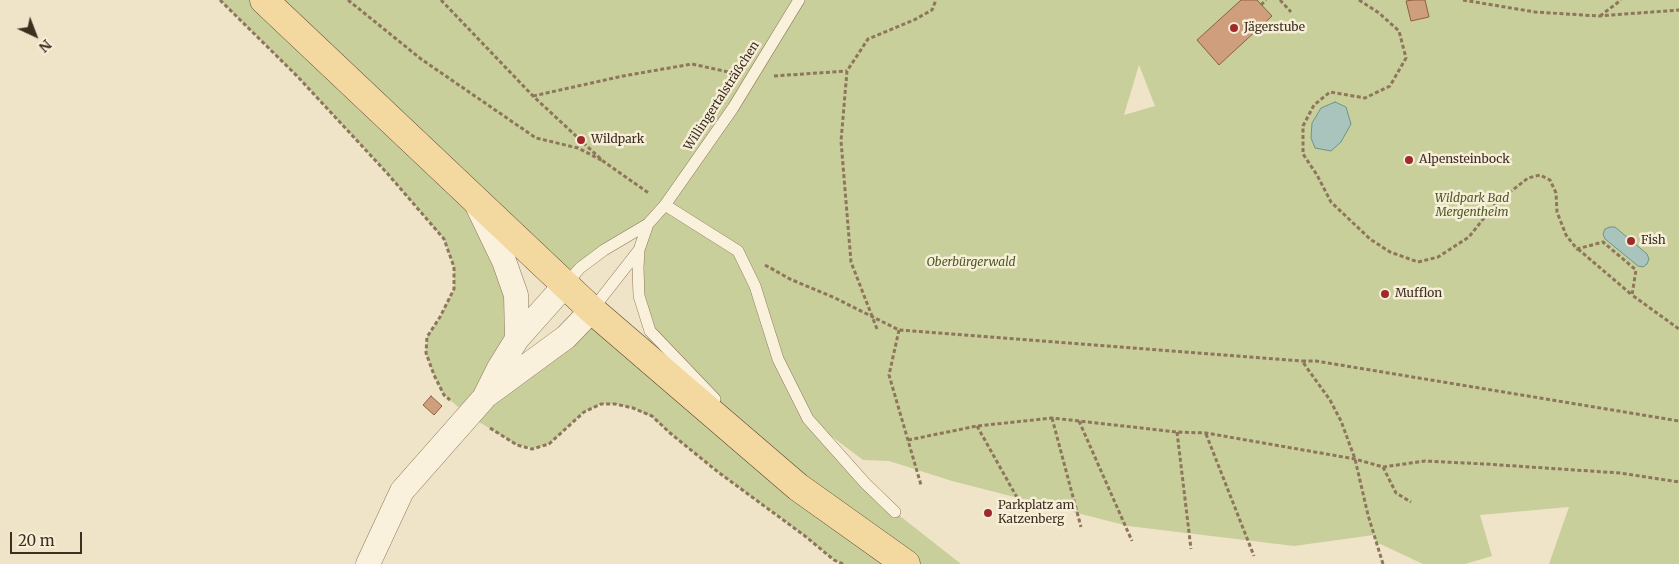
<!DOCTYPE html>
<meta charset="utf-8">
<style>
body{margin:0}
#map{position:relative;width:1679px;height:564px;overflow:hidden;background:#f0e4c8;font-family:Merriweather,serif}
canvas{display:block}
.north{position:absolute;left:10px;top:10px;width:50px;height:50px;-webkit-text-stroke:4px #f7eed8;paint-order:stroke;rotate:137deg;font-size:14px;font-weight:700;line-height:20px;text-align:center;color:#3d2e20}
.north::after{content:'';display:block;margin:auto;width:18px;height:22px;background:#3d2e20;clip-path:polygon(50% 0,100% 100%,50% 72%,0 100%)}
.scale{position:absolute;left:10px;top:532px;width:72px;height:22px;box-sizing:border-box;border:2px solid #3d2e20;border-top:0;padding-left:6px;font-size:15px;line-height:18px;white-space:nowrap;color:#3d2e20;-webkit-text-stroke:4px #f7eed8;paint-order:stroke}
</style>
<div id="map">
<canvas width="1679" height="564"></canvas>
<div class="north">N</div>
<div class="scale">20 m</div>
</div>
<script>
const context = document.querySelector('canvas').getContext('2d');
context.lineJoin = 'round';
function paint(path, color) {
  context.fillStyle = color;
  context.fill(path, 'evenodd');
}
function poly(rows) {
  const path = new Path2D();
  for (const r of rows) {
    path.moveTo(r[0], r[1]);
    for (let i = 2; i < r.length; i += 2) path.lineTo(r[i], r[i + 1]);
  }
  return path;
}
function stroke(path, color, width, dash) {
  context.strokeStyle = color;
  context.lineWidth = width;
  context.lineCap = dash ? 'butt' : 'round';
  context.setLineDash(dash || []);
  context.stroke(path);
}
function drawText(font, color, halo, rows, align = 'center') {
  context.font = font + ' Merriweather,serif';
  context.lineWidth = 5;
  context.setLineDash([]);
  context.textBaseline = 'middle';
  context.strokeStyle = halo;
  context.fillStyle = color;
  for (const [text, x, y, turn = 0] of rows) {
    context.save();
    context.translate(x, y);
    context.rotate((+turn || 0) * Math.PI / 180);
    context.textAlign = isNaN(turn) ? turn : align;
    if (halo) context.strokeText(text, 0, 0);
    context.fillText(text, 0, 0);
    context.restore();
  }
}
paint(poly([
 [220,0,1679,0,1679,564,1549,564,1569,507,1480,515,1492,556,1465,564,1423,564,1376,542,1374,535,1294,546,1128,526,952,481,889,461,863,460,811,421,895,512,961,564,843,564,834,560,805,536,718,472,670,433,652,417,633,408,615,404,601,404,584,412,549,444,536,448,517,445,469,416,444,395,434,375,426,353,427,337,440,317,454,289,454,267,444,239,387,173,298,77],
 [1139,65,1155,106,1124,115],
 [477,203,565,285,647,225,639,296,650,331,702,386,592,310,485,396,518,325]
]), '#c9cf9b');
const water = poly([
 [1335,102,1346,107,1351,124,1341,142,1331,151,1315,148,1311,138,1312,123,1321,108,1335,102],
 [1610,227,1615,227,1647,254,1649,259,1647,264,1643,267,1638,266,1605,239,1603,234,1605,229,1610,227]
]);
paint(water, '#a9c4bc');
stroke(water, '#6f938a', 1);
const building = poly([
 [1241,0,1257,0,1272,16,1219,65,1197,40,1241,0],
 [1413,0,1425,0,1429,17,1411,21,1406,1,1413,0],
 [431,396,442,406,434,415,423,405,431,396]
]);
paint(building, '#cf9f7d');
stroke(building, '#8d5f41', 1);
const lane = poly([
 [665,205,733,108,799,0],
 [639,250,638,268,639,296,650,331,715,399],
 [565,285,580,268,604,250,648,224,665,205,738,251,755,286,778,359,808,419,865,483,895,512],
 [592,310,639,250,648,224]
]);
const street = poly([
 [477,205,504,261,516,295,517,339],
 [487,395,566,337,592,310],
 [368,564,402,491,484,398,499,368,517,339,565,285]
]);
const primary = poly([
 [264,0,592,310,798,487,906,564]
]);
stroke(lane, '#8d765c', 12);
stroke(street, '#8d765c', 25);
stroke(primary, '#5b4430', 29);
stroke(poly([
 [220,0,298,77,387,173,444,239,454,267,454,289,440,317,427,337,426,353,434,375,444,395,450,400],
 [348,0,421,59,536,138,578,148,603,161],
 [441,0,533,96,603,161,650,194],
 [1280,0,1291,12],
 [1359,0,1379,13,1399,31,1406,58,1390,86,1365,98,1330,92,1314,105,1303,126,1303,154,1317,175,1331,202,1370,239,1390,252,1418,262,1438,257,1469,237,1495,204,1528,178,1540,175,1550,180,1556,193,1557,212,1566,235,1577,249,1603,242,1636,270,1632,295,1679,329],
 [1463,0,1535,12,1599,16,1679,10],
 [1261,5,1266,0],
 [1600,16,1621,0],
 [774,76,847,71],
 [533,96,623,76,692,64,733,73],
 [1578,249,1632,295],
 [765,265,790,279,835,298,899,330,1302,361],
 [877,329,851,262,841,141,847,71,868,39,914,20,932,10,936,0],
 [899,330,889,375,921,485],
 [1052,418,1081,527],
 [1079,421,1132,541],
 [977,426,1024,510],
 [490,428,517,445,532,449,549,444,584,412,601,404,615,404,633,408,652,416,670,433,718,472,805,536,834,560,843,564],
 [1177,432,1191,549],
 [1206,434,1254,556],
 [908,440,977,426,1052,418,1177,432,1206,433,1355,459,1383,467,1425,461,1485,464,1620,473,1679,482],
 [1383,467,1396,493,1411,502],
 [1383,564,1368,515,1355,459,1341,421,1330,400,1302,361,1316,361,1679,421]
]), '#8d765c', 3, [4, 2.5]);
stroke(lane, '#faf1dc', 11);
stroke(street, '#faf1dc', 24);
stroke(primary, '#f3d9a0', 28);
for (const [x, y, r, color] of [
 [1234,28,5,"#9e2a2b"],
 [581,140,5,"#9e2a2b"],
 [1409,160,5,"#9e2a2b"],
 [1631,241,5,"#9e2a2b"],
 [1385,294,5,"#9e2a2b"],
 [988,513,5,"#9e2a2b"]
]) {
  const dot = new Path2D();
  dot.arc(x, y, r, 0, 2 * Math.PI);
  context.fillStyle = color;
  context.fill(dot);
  stroke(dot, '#f7eed8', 2);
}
drawText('12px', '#3d2e20', '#f7eed8', [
 ["Jägerstube",1244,28],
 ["Wildpark",591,140],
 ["Alpensteinbock",1419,160],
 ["Fish",1641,241],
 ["Mufflon",1395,294],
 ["Parkplatz am",998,506],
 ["Katzenberg",998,520]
], 'left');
drawText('12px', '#3d2e20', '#f7eed8', [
 ["Willingertalsträßchen",722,96,-57]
]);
drawText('italic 12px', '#4d5a26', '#f7eed8', [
 ["Wildpark Bad",1472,199],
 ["Mergentheim",1472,213],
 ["Oberbürgerwald",971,263]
]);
</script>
